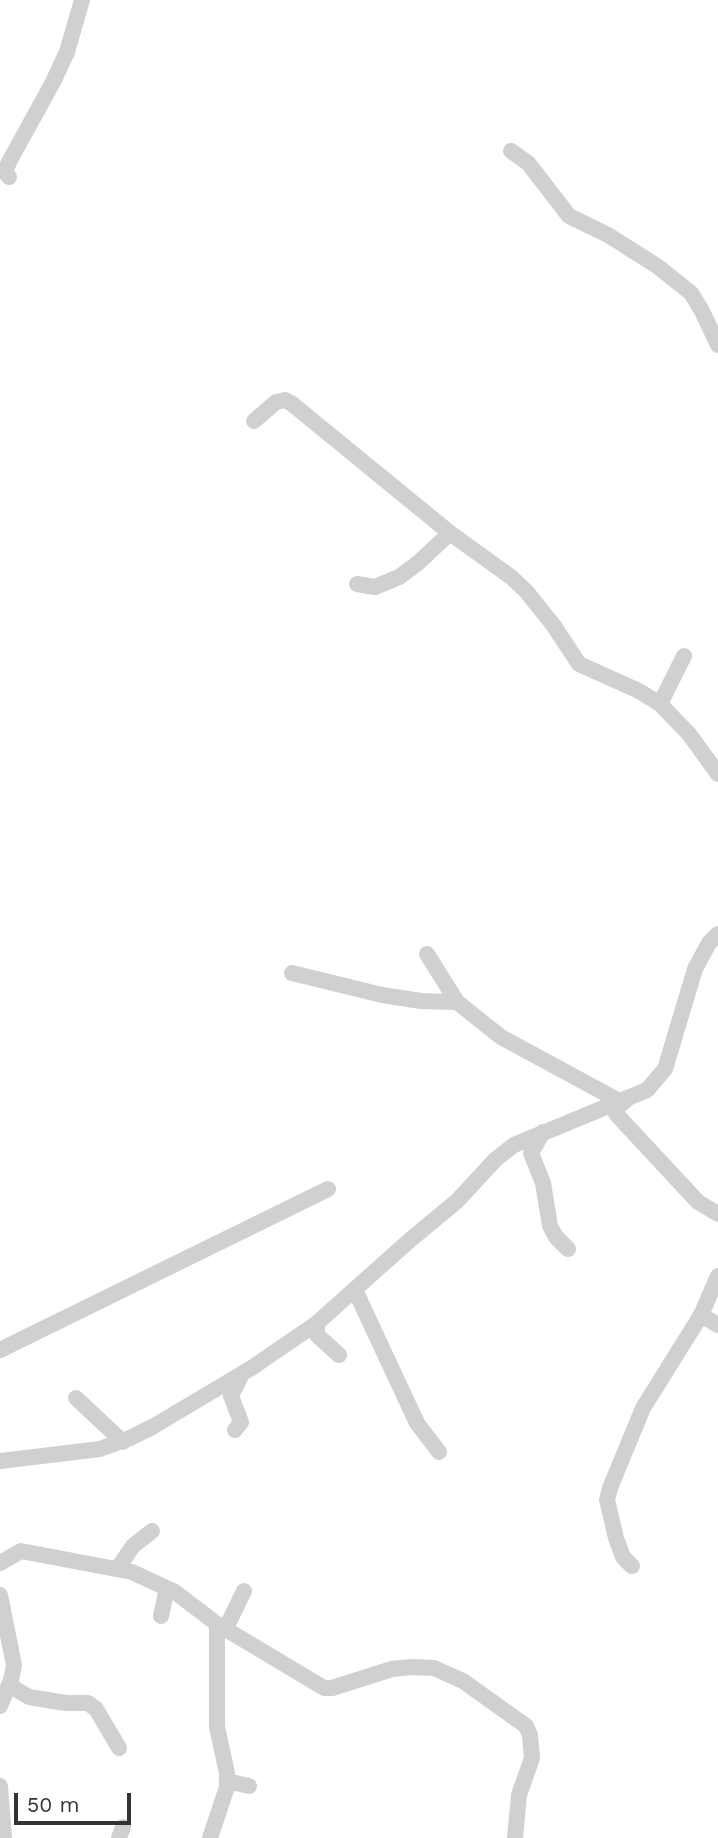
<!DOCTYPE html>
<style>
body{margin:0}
#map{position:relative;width:718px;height:1838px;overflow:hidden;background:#fff;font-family:"Work Sans",sans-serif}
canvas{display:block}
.scale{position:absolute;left:14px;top:1793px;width:117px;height:32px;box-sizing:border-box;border:4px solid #333;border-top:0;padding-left:9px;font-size:21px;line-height:24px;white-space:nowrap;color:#333;-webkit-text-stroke:5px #fff;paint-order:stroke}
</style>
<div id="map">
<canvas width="718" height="1838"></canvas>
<div class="scale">50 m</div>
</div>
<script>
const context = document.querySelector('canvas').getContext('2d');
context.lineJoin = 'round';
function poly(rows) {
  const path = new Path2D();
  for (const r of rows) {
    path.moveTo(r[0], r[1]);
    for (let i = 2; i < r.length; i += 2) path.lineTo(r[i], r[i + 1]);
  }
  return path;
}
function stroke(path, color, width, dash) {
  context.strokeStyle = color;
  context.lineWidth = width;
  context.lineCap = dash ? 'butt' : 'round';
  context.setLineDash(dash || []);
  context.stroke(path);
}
stroke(poly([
 [511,151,528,163,569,216,608,235,657,266,691,293,702,311,718,345],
 [9,177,5,172,9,162,53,82,67,52,82,0],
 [254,421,276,402,285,400,291,403,450,533,511,577,526,591,554,626,579,664,639,691,660,704,689,734,718,774],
 [357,584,375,587,399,577,418,563,450,533],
 [660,704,684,656],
 [427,954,457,1002,501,1037,621,1102],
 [292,973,382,995,421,1001,457,1002],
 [626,1100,614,1110,618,1116,698,1202,718,1214],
 [543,1132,531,1153,543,1183,550,1226,556,1237,568,1249],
 [355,1290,417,1423,439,1452],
 [701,1315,718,1325],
 [317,1323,317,1335,339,1355],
 [0,1350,328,1189],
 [76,1398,123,1442],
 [235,1430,241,1422,231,1396,241,1376],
 [0,1461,100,1449,130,1438,154,1426,253,1367,317,1323,410,1240,457,1201,496,1159,514,1145,647,1090,665,1069,695,969,709,943,718,934],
 [0,1563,21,1551,132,1572,175,1592,217,1624,324,1688,332,1688,392,1669,411,1667,434,1668,463,1681,526,1726,530,1735,532,1758,519,1795,515,1838],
 [632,1566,623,1557,616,1538,607,1500,610,1488,643,1408,701,1315,718,1276],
 [117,1569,133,1546,152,1531],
 [0,1595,14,1665,11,1680,0,1706],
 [161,1616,167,1588],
 [225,1630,244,1591],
 [9,1685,29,1697,66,1703,88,1703,96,1709,119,1748],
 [227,1781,249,1786],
 [0,1786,4,1838],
 [119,1838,123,1827],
 [210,1838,227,1787,227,1773,217,1727,217,1624]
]), '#d0d0d0', 16);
</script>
